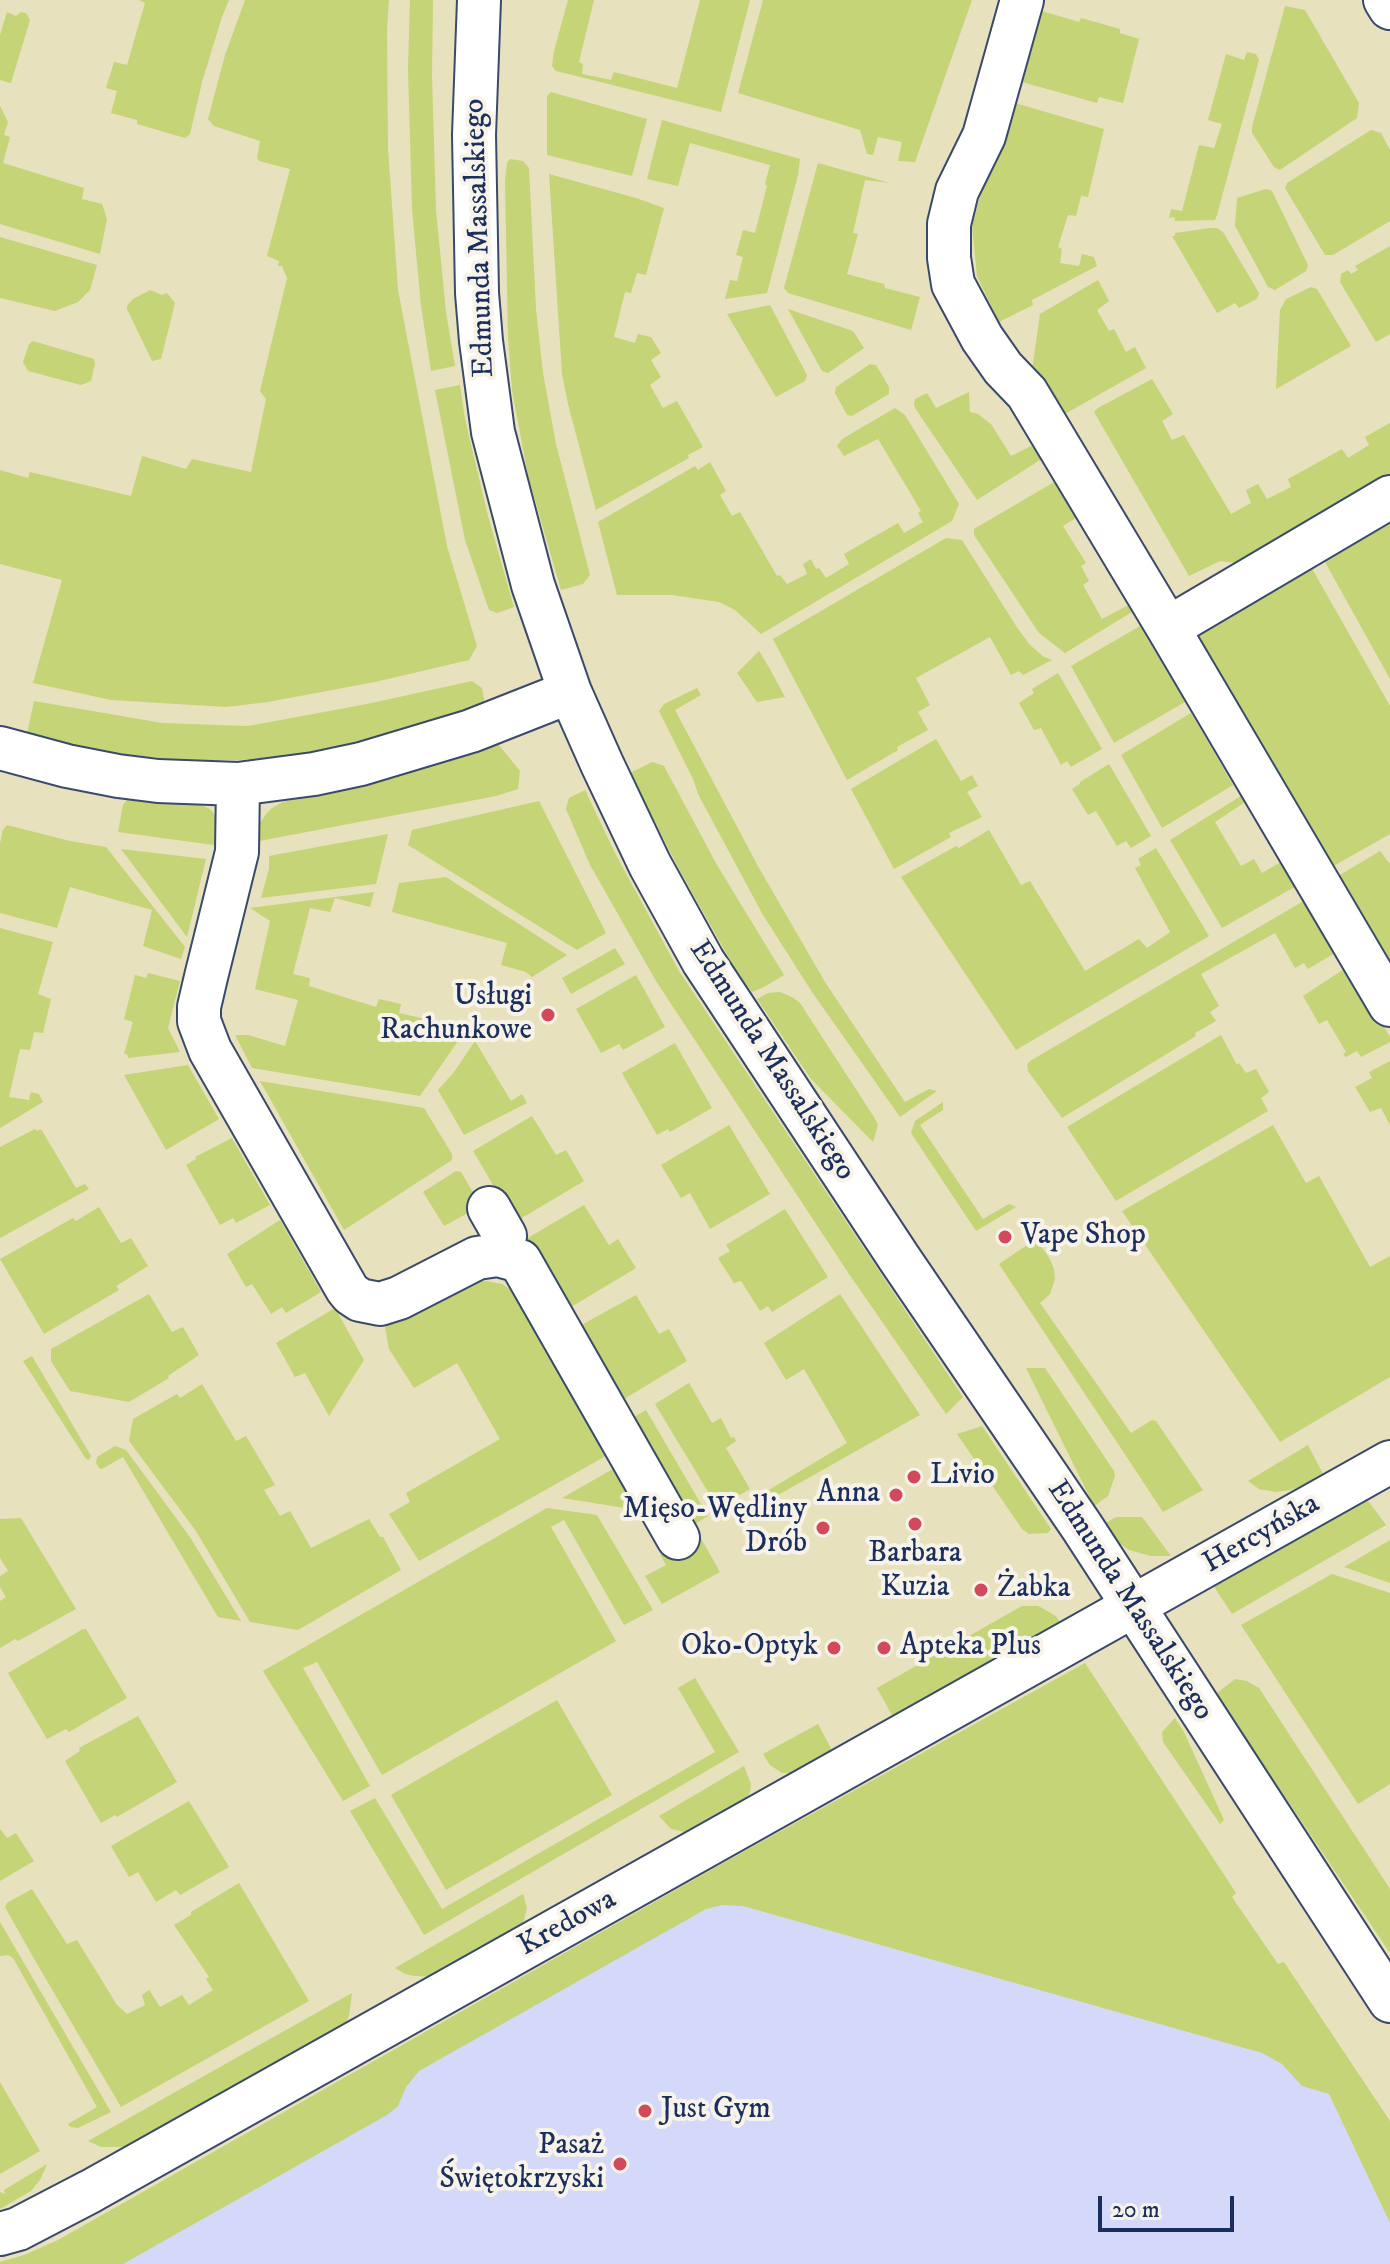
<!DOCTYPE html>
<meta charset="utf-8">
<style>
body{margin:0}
#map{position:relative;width:1390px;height:2264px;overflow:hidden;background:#e7e1be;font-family:"IM FELL DW Pica",serif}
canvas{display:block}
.scale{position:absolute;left:1098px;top:2196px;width:136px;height:36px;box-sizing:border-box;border:4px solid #1b2f5e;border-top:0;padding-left:10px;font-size:24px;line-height:28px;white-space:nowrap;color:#1b2f5e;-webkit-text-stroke:6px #f7f3e8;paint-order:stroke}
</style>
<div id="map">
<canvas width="1390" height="2264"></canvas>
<div class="scale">20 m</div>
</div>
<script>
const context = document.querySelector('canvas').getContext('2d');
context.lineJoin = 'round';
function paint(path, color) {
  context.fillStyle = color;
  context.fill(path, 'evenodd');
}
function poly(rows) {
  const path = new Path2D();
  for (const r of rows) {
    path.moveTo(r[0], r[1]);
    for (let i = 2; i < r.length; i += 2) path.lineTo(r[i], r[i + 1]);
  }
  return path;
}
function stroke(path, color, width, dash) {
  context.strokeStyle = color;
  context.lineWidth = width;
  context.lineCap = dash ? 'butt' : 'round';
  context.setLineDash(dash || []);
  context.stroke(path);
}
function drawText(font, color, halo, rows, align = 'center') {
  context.font = font + ' "IM FELL DW Pica",serif';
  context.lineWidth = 8;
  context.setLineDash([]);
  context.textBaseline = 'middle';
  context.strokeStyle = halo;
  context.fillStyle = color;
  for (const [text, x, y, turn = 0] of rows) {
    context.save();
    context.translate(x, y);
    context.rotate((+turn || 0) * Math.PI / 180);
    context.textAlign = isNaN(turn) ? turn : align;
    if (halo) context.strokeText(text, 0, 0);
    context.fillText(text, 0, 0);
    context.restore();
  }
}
paint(poly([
 [723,1905,743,1906,1262,2053,1275,2059,1282,2064,1302,2086,1329,2093,1390,2223,1390,2264,64,2264,706,1909]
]), '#d4d8f9');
paint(poly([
 [139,0,229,0,222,17,202,82,190,134,185,138,137,124,137,120,111,113,117,91,106,88,114,62,127,65,145,3],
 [245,0,389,0,387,29,388,148,398,290,447,546,477,646,469,660,375,682,268,702,226,707,111,700,33,683,62,580,0,564,0,470,28,478,30,472,131,496,142,456,186,469,192,459,251,472,266,399,260,391,287,278,282,266,278,266,279,261,267,256,290,169,259,161,257,158,260,141,214,126,208,119,225,55],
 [410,0,433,0,432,76,436,210,446,312,455,366,431,371,421,306,412,209,408,68],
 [568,0,594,0,579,62,583,64,582,74,611,80,614,72,677,88,700,0,750,0,721,112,556,71,552,66,554,51],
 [763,0,972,0,915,162,898,161,902,142,878,137,873,155,867,154,860,130,738,93],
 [1285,6,1305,10,1359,103,1357,118,1280,170,1274,167,1252,133,1252,127],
 [1035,9,1079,22,1081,18,1120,29,1120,33,1139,39,1123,103,1099,97,1097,103,1015,80],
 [7,12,16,16,21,12,26,13,30,20,11,83,0,80,0,35],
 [1247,52,1256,54,1259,60,1217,215,1215,220,1175,221,1174,217,1169,218,1171,209,1182,211,1199,145,1214,148,1222,124,1208,120,1226,54,1244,60],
 [551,92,647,119,632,176,547,155,547,96],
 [1008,101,1104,129,1088,197,1081,196,1076,216,1068,215,1058,247,1062,249,1060,263,1079,266,1082,254,1094,257,1097,266,1032,300,1033,305,999,322,977,276,972,225],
 [0,106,8,122,4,135,10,137,3,163,84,188,82,199,102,204,107,219,100,254,0,224],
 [662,120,800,159,798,175,767,293,725,299,730,280,737,281,743,257,736,255,743,230,755,233,767,186,765,184,770,165,690,143,678,186,647,179],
 [1371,130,1381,133,1390,150,1390,221,1333,255,1325,255,1285,188,1287,183],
 [510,159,523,161,529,168,536,309,543,373,556,444,590,575,583,584,561,590,528,476,512,390,508,337,505,180,507,163],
 [818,163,890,183,865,180,853,233,858,234,847,274,884,284,885,288,920,297,911,330,788,293,784,288],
 [549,174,636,198,664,208,646,275,637,273,631,293,625,292,614,337,635,343,638,334,651,337,661,353,651,360,661,377,650,385,663,408,677,401,703,447,688,455,689,458,596,510,568,404,562,374],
 [1266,189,1272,191,1308,265,1306,271,1275,290,1268,287,1235,226,1237,198],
 [1210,228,1217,228,1223,232,1259,293,1257,299,1239,308,1235,303,1217,313,1172,236,1175,236,1175,233],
 [0,237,97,265,90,290,78,302,55,311,0,298],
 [1390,246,1390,334,1376,342,1340,282,1341,274,1348,270,1351,274,1358,270,1355,266],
 [1098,280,1109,301,1097,310,1109,331,1114,329,1126,352,1135,347,1146,368,1056,419,1031,377,1040,314],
 [1311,287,1317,289,1351,346,1276,389,1280,310,1286,299],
 [150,290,162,295,167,293,175,303,161,359,152,361,127,309,127,306,133,299],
 [770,305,807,375,805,381,776,397,727,314],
 [788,309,853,331,864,348,828,373,822,371],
 [33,341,94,359,95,364,91,381,81,385,28,371,23,362,29,344],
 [870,364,876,365,889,387,889,394,852,416,847,415,835,393,836,387],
 [1152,379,1173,414,1162,421,1172,440,1184,435,1231,514,1251,503,1246,490,1258,484,1267,499,1291,487,1288,479,1342,449,1348,458,1369,445,1365,437,1390,423,1390,481,1243,564,1220,561,1189,576,1094,412,1098,408],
 [460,385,465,419,488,516,514,607,497,613,489,610,465,540,435,390],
 [969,392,970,412,978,414,991,424,1011,456,1035,444,1048,455,977,500,915,408,914,403,915,399,927,393,936,408],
 [895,408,905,415,959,504,952,521,761,634,735,610,719,602,672,595,617,595,598,522,695,466,698,470,710,462,726,491,720,495,732,516,740,512,777,576,780,575,787,584,807,574,803,564,811,559,816,569,819,568,826,578,849,564,844,554,898,523,904,533,923,522,918,513,921,511,878,439,844,456,837,446,842,439],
 [1061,478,1082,514,1063,526,1086,563,1081,566,1089,581,1083,585,1102,619,1136,601,1140,607,1065,653,1039,633,974,535,974,529],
 [1390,512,1390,679,1320,553],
 [946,538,962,540,1018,629,1030,645,1044,657,1052,660,1023,675,1019,671,1011,675,990,637,916,678,930,705,918,712,928,730,897,747,898,750,847,780,773,639],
 [1306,558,1390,706,1390,834,1330,868,1194,642,1198,625],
 [1140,626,1185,702,1114,743,1071,666],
 [759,651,770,669,785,697,757,702,737,673],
 [1058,673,1102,749,1071,767,1067,761,1061,765,1041,728,1034,730,1019,703,1034,693,1032,689],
 [472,681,482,688,485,704,365,741,293,755,240,760,178,760,117,754,68,745,27,733,34,701,162,723,248,726,367,704],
 [697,688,701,695,675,710,759,868,825,982,905,1102,929,1089,937,1091,900,1117,812,992,763,915,699,796,693,779,659,711,664,704],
 [1191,713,1233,785,1162,828,1121,755],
 [936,739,961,781,972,775,978,786,967,792,982,817,949,833,951,837,894,869,851,789],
 [498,744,520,771,518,789,496,796,254,842,258,826,266,814,272,808,283,802,416,770],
 [652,762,664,766,717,865,784,975,764,987,752,992,738,974,680,871,630,773],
 [1109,764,1151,836,1131,848,1126,841,1117,846,1096,811,1088,815,1072,789,1080,784,1080,782],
 [585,790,616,855,679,971,963,1397,946,1414,849,1274,656,981,590,865,566,809,569,798],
 [1241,796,1245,802,1215,822,1241,866,1254,859,1262,873,1286,859,1300,884,1222,928,1170,840],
 [128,798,194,802,210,809,220,821,221,846,118,832,123,805],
 [539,801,606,933,577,950,408,845,412,830],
 [7,825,70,841,106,847,185,947,181,959,143,946,152,910,70,887,57,928,0,913,0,843,3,830],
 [989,830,1021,885,1030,881,1085,971,1139,939,1147,948,1170,932,1135,868,1141,865,1138,859,1156,848,1209,936,1016,1050,901,877,956,846,959,848],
 [388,834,376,884,261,898,269,869,269,856],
 [121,849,206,859,187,937],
 [1380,851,1390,864,1390,972,1335,878],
 [446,877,567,955,532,977,526,972,501,965,507,943,392,912,399,883],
 [374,892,370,907,335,898,330,912,310,908,293,974,310,978,309,986,376,1007,379,999,401,1004,399,1013,439,1022,438,1028,459,1032,458,1041,420,1096,252,1068,235,1035,248,1035,285,1046,298,1000,255,989,270,921,250,908],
 [1307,899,1340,950,1308,969,1304,963,1295,968,1275,933,1201,974,1219,1006,1210,1012,1216,1021,1195,1033,1196,1036,1062,1118,1028,1071,1027,1065,1030,1061],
 [0,928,53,942,38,994,51,999,43,1033,34,1032,30,1050,20,1049,9,1097,29,1100,31,1092,39,1094,43,1102,0,1128],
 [615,948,625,964,571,994,562,978],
 [1347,967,1390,1037,1390,1042,1361,1057,1357,1051,1346,1057,1343,1054,1346,1052,1327,1020,1319,1024,1303,996],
 [148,973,180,981,168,1028,180,1052,128,1058,127,1054,124,1054,133,1022,124,1019,135,975,146,978],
 [636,975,665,1027,623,1050,619,1044,601,1053,576,1009],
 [780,992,792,997,800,1003,874,1117,878,1125,873,1142,811,1079,757,999,768,993],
 [1221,1035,1237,1065,1239,1063,1246,1073,1256,1069,1269,1092,1261,1098,1268,1111,1116,1201,1067,1127],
 [475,1041,511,1101,522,1094,527,1103,464,1135,438,1090,454,1072],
 [675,1043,712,1108,670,1132,668,1129,657,1135,622,1073],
 [1390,1061,1390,1125,1381,1108,1370,1112,1355,1087,1372,1078,1369,1072],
 [188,1065,219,1119,166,1150,124,1075],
 [260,1081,424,1108,452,1154,452,1160,344,1230],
 [943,1102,943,1110,920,1125,983,1219,1009,1204,1016,1207,976,1231,911,1133,915,1121],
 [532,1116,556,1155,566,1150,584,1181,515,1222,473,1151],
 [729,1125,770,1194,710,1229,690,1193,681,1198,661,1165],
 [1273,1125,1306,1183,1319,1176,1370,1267,1390,1256,1390,1377,1280,1442,1122,1211],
 [35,1129,37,1131,41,1129,76,1188,85,1184,89,1189,0,1238,0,1147],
 [232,1138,270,1205,236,1223,233,1218,220,1225,186,1165,196,1159,195,1157],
 [456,1171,461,1172,481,1206,444,1226,423,1192],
 [584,1205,609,1245,618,1239,636,1268,566,1310,526,1239],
 [99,1207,121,1243,131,1238,148,1266,116,1286,119,1290,44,1334,0,1259,73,1218,76,1221],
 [785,1209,828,1277,772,1312,768,1306,760,1311,741,1281,734,1283,718,1258,730,1251,726,1245],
 [280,1220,321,1292,286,1313,282,1307,271,1314,252,1284,246,1287,227,1254],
 [1036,1239,1050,1259,1054,1269,1055,1279,1050,1294,1040,1303,1131,1433,1152,1420,1156,1421,1203,1490,1163,1512,999,1264],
 [481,1280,502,1284,520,1296,613,1452,419,1561,389,1514,410,1502,406,1493,500,1439,457,1363,414,1388,389,1349,385,1327,450,1288,471,1281],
 [149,1294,172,1332,183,1327,199,1355,168,1376,169,1378,129,1402,70,1391,51,1361,51,1349],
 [840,1294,920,1415,771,1499,767,1491,847,1443,804,1369,786,1380,764,1343],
 [636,1295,659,1334,669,1329,687,1361,619,1402,576,1328],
 [335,1308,364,1360,329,1416,305,1373,295,1377,276,1343],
 [32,1356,91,1456,89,1460,86,1459,23,1361],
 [1026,1368,1045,1368,1114,1471,1115,1476,1108,1496,1094,1506],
 [689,1383,712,1423,721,1418,731,1438,734,1437,736,1441,726,1448,750,1489,722,1505,722,1508,719,1510,655,1404],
 [202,1384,236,1441,246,1436,275,1485,264,1490,280,1516,290,1511,311,1548,369,1519,380,1537,383,1537,401,1570,298,1630,250,1622,196,1531,129,1441,133,1419,177,1394,180,1398],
 [646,1410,708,1516,690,1527,629,1420],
 [982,1426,1051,1529,1048,1533,1029,1534,1022,1529,957,1434],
 [1308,1445,1323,1474,1311,1482,1291,1490,1275,1492,1259,1489,1248,1481],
 [115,1446,126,1450,190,1537,241,1621,218,1617,123,1457,102,1469,99,1468,96,1463,97,1457],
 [620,1465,644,1511,562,1498],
 [1366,1498,1386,1525,1232,1614,1213,1585],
 [547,1508,597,1515,653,1610,624,1625,564,1520,551,1527,616,1641,382,1775,317,1662,303,1668,370,1786,343,1801,263,1671],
 [1116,1517,1142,1517,1171,1556,1151,1556,1129,1550,1119,1543,1104,1524],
 [21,1518,76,1609,18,1641,15,1639,0,1648,0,1601,6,1597,0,1587,0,1576,8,1571,0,1558,0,1519],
 [698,1533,720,1572,662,1604,645,1576,666,1565,660,1554],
 [1390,1540,1390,1583,1344,1567],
 [1332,1574,1390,1593,1390,1784,1358,1804,1241,1625],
 [1022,1606,1038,1606,1044,1609,1056,1616,1060,1622,1053,1629,894,1719,877,1688],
 [83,1629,86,1629,127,1698,69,1732,66,1729,47,1739,8,1673],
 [1085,1663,1236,1893,1232,1897,1278,1964,1284,1962,1390,2121,1390,2223,1329,2094,1302,2086,1282,2064,1262,2053,743,1906,723,1905,706,1909,419,2071,406,2087,398,2106,387,2115,123,2264,0,2264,0,2262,24,2255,58,2240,734,1857],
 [695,1678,739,1752,424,1935,350,1811,375,1798,442,1909,715,1752,678,1688],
 [1235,1679,1247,1681,1259,1688,1390,1889,1390,1953,1216,1694],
 [557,1700,612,1795,446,1890,391,1795],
 [138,1716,177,1782,117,1817,115,1815,101,1823,65,1761,80,1751,79,1748],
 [1175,1718,1184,1732,1224,1820,1220,1824,1163,1742,1162,1732],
 [818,1724,833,1752,794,1773,782,1773,770,1765,763,1754],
 [744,1766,751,1784,750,1792,745,1802,689,1833,671,1829,659,1816],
 [189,1801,229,1867,180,1895,176,1890,156,1902,138,1872,129,1877,111,1846],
 [0,1829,7,1838,16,1833,34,1861,0,1881],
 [239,1883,309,2001,121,2107,33,1957,5,1907,7,1903,32,1889,67,1944,77,1940,117,2005,127,2014,145,2005,142,1995,149,1990,160,2007,182,1995,189,2005,213,1990,206,1979,209,1977,174,1925,191,1915,191,1912],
 [523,1894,527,1908,523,1924,436,1977,415,1976,405,1974,395,1968],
 [0,1922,111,2112,78,2128,70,2127,68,2124,97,2107,13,1958,8,1955,0,1956],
 [352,1993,349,2016,344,2027,131,2147,101,2147,88,2141],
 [0,2082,40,2151,0,2174],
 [47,2164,40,2180,31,2191,0,2209,0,2192,5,2194,4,2190]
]), '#c4d476');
const street = poly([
 [479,0,474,135,477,293,481,341,493,432,533,585,570,692,602,764,650,865,703,961,899,1258,1082,1527,1390,2001],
 [1022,0,984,136,957,191,949,224,949,258,953,284,982,338,1003,368,1027,393,1168,628,1390,1005],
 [1385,0,1390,8],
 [1168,628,1390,497],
 [0,748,67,766,118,776,158,781,238,784,314,774,361,764,471,731,570,692],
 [238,784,237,852,206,977,199,1007,199,1021,210,1050,347,1289,351,1294,360,1300,380,1304,399,1298,477,1258,498,1255,520,1261,678,1538],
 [489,1208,505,1236,498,1255],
 [0,2234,18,2229,91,2191,1390,1462]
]);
stroke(street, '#3a4a6c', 46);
stroke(street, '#fff', 42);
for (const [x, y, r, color] of [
 [548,1015,8,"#d1495b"],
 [1005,1237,8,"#d1495b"],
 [914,1477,8,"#d1495b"],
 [896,1495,8,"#d1495b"],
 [915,1524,8,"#d1495b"],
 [823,1528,8,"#d1495b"],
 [981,1590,8,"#d1495b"],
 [834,1648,8,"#d1495b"],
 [884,1648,8,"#d1495b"],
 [645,2111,8,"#d1495b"],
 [620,2164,8,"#d1495b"]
]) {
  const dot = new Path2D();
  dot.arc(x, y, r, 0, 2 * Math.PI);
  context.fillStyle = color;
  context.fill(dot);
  stroke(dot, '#f7f3e8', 3);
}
drawText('30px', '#1b2f5e', '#f7f3e8', [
 ["Edmunda Massalskiego",481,238,-92],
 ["Edmunda Massalskiego",771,1061,57],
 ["Hercyńska",1262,1535,-30],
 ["Edmunda Massalskiego",1129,1601,57],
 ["Kredowa",568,1924,-29]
]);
drawText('30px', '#1b2f5e', '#f7f3e8', [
 ["Usługi",532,998],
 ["Rachunkowe",532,1032],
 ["Vape Shop",1021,1237,"left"],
 ["Livio",930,1477,"left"],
 ["Anna",880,1495],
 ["Mięso-Wędliny",807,1511],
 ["Drób",807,1545],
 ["Barbara",915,1555,"center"],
 ["Kuzia",915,1589,"center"],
 ["Żabka",997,1590,"left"],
 ["Oko-Optyk",818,1648],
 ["Apteka Plus",900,1648,"left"],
 ["Just Gym",661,2111,"left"],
 ["Pasaż",604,2147],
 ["Świętokrzyski",604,2181]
], 'right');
</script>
